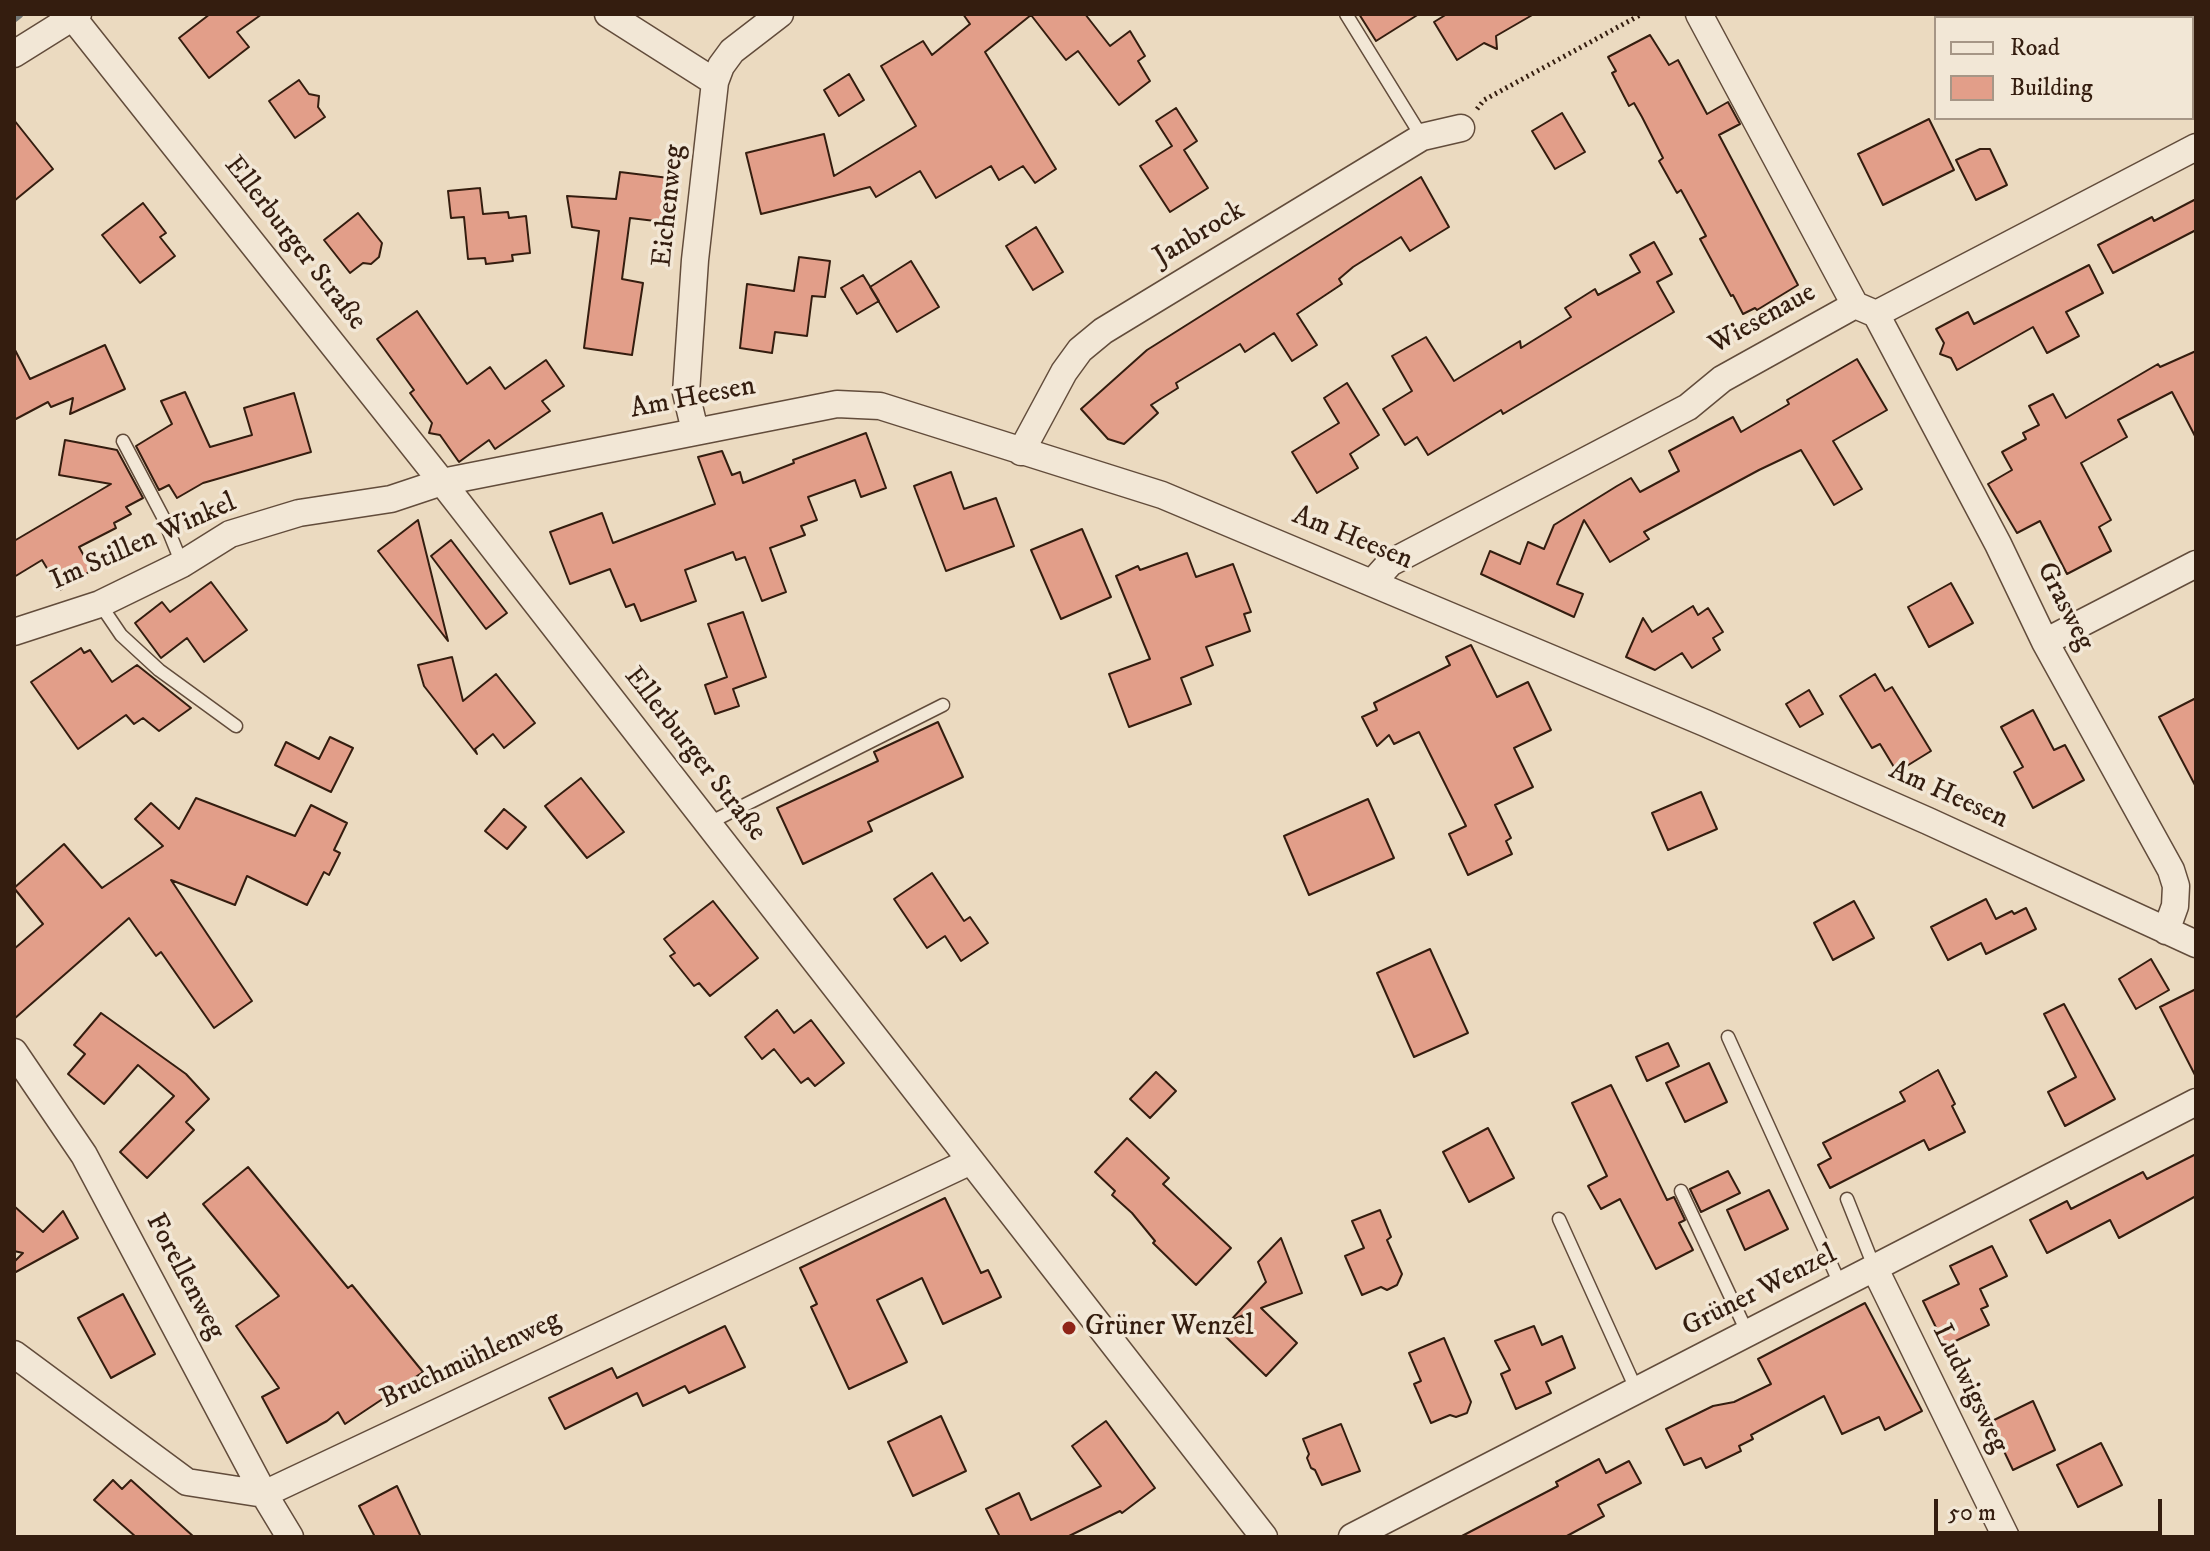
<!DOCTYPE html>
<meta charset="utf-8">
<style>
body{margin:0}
#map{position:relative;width:2210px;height:1551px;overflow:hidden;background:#ebdac0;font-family:"IM FELL DW Pica",serif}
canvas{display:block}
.frame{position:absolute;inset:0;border:16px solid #341d0f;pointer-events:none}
.legend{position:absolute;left:1934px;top:16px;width:260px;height:104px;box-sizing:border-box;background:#f2e7d6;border:2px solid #a69686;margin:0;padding:10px 14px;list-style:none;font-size:24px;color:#341d0f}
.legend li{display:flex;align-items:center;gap:16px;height:40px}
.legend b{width:40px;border:2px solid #a69686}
.scale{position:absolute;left:1934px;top:1499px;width:228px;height:36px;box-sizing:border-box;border:4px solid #341d0f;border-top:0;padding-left:10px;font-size:24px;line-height:28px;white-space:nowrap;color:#341d0f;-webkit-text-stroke:6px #f2e7d6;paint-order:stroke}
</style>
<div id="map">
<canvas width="2210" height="1551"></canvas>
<div class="frame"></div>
<ul class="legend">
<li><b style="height:10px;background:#f2e7d6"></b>Road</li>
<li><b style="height:22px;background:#e29e89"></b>Building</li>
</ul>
<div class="scale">50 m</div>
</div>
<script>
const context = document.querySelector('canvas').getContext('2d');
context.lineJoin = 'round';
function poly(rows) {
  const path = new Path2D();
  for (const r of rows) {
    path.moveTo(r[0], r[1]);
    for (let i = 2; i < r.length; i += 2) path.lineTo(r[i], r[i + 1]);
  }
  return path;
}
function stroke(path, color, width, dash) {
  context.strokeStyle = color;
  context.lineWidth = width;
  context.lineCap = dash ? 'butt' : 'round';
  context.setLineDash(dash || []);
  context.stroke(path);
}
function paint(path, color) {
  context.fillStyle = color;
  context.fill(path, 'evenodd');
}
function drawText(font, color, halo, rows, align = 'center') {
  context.font = font + ' "IM FELL DW Pica",serif';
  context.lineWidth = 7;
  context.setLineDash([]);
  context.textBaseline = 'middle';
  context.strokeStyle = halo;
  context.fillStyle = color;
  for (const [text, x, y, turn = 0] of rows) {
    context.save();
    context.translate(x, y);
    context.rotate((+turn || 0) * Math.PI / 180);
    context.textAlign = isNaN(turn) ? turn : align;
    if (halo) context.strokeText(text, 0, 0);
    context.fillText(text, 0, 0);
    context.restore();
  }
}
stroke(poly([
 [14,18,19,14]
]), '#747978', 9);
const building = poly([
 [210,14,262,14,237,32,249,47,209,78,179,38,210,14],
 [963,14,1085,14,1110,46,1130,31,1145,56,1138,61,1150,81,1119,105,1078,51,1066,60,1031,15,985,52,1056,169,1035,183,1023,166,999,180,991,166,936,198,920,171,876,197,870,187,761,214,746,153,824,134,834,176,916,126,881,66,923,41,932,55,970,24,963,14],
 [1359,14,1419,14,1376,41,1359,14],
 [1447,14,1534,14,1496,36,1497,49,1484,43,1457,60,1434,22,1447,14],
 [1650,35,1669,65,1678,60,1707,114,1728,102,1740,124,1719,135,1798,285,1757,310,1755,308,1743,314,1733,295,1731,296,1700,239,1706,236,1681,190,1677,193,1659,161,1663,158,1642,117,1634,103,1629,106,1612,73,1616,71,1608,57,1650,35],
 [849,74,864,100,839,116,824,90,849,74],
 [299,80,309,94,319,96,318,107,325,117,295,138,269,101,299,80],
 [1176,108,1197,141,1184,150,1208,188,1170,212,1140,166,1172,146,1156,121,1176,108],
 [1562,113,1585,152,1555,169,1532,131,1562,113],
 [1929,119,1954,170,1883,205,1858,154,1929,119],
 [14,120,53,169,14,201,14,120],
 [1980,149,1990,149,2007,185,1976,200,1956,160,1980,149],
 [620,172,677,179,672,223,630,218,622,279,643,283,632,355,584,348,599,231,572,227,567,196,616,199,620,172],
 [1421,177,1449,227,1410,251,1401,237,1353,267,1339,279,1342,284,1297,314,1317,345,1292,361,1274,333,1245,352,1240,344,1176,383,1178,388,1151,405,1158,413,1124,444,1108,439,1081,409,1147,350,1421,177],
 [480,188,483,214,508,212,509,218,526,216,530,253,512,255,513,261,486,264,485,258,468,259,464,217,451,218,448,191,480,188],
 [2196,199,2196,230,2113,273,2098,245,2152,217,2154,221,2196,199],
 [143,203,166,233,160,237,175,256,140,283,102,235,143,203],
 [358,213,382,243,379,257,371,264,363,263,350,273,324,240,358,213],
 [1036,227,1063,272,1033,290,1006,246,1036,227],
 [1654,242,1672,274,1657,282,1674,312,1503,414,1501,410,1428,455,1417,437,1405,445,1383,409,1412,391,1392,356,1426,337,1454,381,1520,341,1521,348,1571,317,1565,308,1595,289,1598,295,1640,272,1630,255,1654,242],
 [799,257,830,261,825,297,812,296,807,336,775,332,772,353,740,348,747,284,794,291,799,257],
 [911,261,939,307,897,332,870,287,911,261],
 [2089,265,2103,293,2066,312,2079,336,2047,353,2033,327,1957,370,1951,358,1940,354,1944,343,1936,329,1968,312,1974,324,2089,265],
 [863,275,879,301,857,314,841,288,863,275],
 [417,311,467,384,490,367,505,389,546,360,564,386,542,401,550,411,495,449,489,440,459,462,440,435,429,433,432,423,410,393,414,390,377,339,417,311],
 [105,345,125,389,70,414,73,398,51,407,48,402,14,420,14,348,30,379,105,345],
 [2196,351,2196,438,2172,392,2118,420,2127,437,2081,463,2111,520,2099,527,2111,551,2067,574,2040,521,2017,533,1988,484,2012,470,2002,452,2026,439,2023,433,2039,425,2029,406,2053,394,2066,418,2158,364,2160,367,2196,351],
 [1857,359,1887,410,1833,441,1862,489,1834,505,1801,450,1759,470,1644,532,1649,539,1610,562,1584,520,1557,584,1583,594,1574,617,1481,574,1490,551,1520,564,1528,542,1544,549,1554,525,1617,486,1631,478,1640,492,1679,471,1669,451,1733,417,1741,432,1789,404,1787,400,1857,359],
 [1347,383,1379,435,1350,454,1358,468,1317,493,1292,452,1339,423,1324,398,1347,383],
 [185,392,210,447,252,435,244,408,294,393,311,452,203,483,177,498,169,485,159,490,136,446,172,424,161,401,185,392],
 [866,433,886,488,861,497,855,480,808,497,817,520,801,526,805,535,770,548,786,592,762,601,745,557,736,560,733,552,685,570,696,601,641,621,634,604,626,607,610,569,570,584,550,532,602,513,613,543,715,504,698,457,722,451,732,475,740,472,743,483,794,463,793,460,866,433],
 [65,440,117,450,143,498,126,507,131,514,114,523,116,528,79,547,92,570,60,590,42,560,14,577,14,541,111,484,59,475,65,440],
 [951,472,964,509,996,498,1014,546,946,571,914,486,951,472],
 [418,520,448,641,378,551,418,520],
 [1082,529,1111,597,1061,619,1031,550,1082,529],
 [451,540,507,613,486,629,431,556,451,540],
 [1187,553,1196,577,1233,564,1251,612,1244,614,1250,631,1206,647,1213,665,1181,678,1191,704,1129,727,1109,674,1150,659,1116,576,1138,566,1140,570,1187,553],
 [211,582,247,630,204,662,187,638,161,658,135,623,162,602,170,612,211,582],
 [1951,583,1973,623,1929,647,1908,607,1951,583],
 [1693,606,1698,615,1708,608,1723,632,1713,638,1720,650,1692,668,1682,653,1655,670,1626,657,1643,618,1652,632,1693,606],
 [743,612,766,677,733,689,739,706,715,714,705,685,727,677,708,624,743,612],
 [1471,645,1497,697,1528,682,1551,730,1514,748,1533,787,1495,805,1511,838,1506,841,1512,854,1468,875,1449,834,1466,826,1419,732,1394,744,1389,735,1377,746,1362,717,1377,710,1374,703,1450,665,1446,657,1471,645],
 [81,648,84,653,90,650,112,682,137,665,191,708,159,731,143,718,134,724,126,715,78,749,31,682,81,648],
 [452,657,463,701,496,674,535,723,504,748,493,734,475,749,477,754,424,686,418,665,452,657],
 [1875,674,1885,691,1892,687,1931,751,1897,772,1880,744,1872,748,1840,696,1875,674],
 [1809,690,1823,714,1800,727,1786,704,1809,690],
 [2196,698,2196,787,2159,717,2196,698],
 [2033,710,2054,750,2065,745,2084,780,2033,808,2014,772,2023,767,2001,727,2033,710],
 [938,722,963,777,868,822,872,831,803,864,777,808,878,761,874,752,938,722],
 [330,737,353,748,331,792,275,765,286,742,319,759,330,737],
 [581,778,624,832,587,858,545,806,581,778],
 [1701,792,1717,829,1668,850,1652,813,1701,792],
 [196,798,295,836,311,805,347,823,334,850,340,853,329,875,324,872,307,905,247,876,235,905,171,880,252,1001,214,1028,161,952,156,956,129,918,14,1019,14,949,43,924,14,888,64,844,102,888,163,846,135,819,151,803,179,829,196,798],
 [1368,799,1394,858,1309,895,1284,836,1368,799],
 [504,809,526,827,507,849,485,831,504,809],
 [932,873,964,921,970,917,988,943,961,961,945,936,927,948,894,899,932,873],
 [1986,899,1996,919,2012,911,2014,914,2026,908,2036,929,1986,954,1981,943,1948,960,1931,927,1986,899],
 [713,901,758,958,710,996,699,983,694,986,670,956,675,953,664,939,713,901],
 [1854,901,1874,938,1833,960,1814,923,1854,901],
 [1430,949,1468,1033,1414,1057,1377,973,1430,949],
 [2151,959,2169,990,2136,1009,2119,979,2151,959],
 [2196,989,2196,1077,2160,1007,2196,989],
 [2064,1004,2115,1099,2065,1126,2048,1092,2076,1077,2044,1014,2064,1004],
 [777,1010,794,1033,811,1020,844,1063,815,1086,808,1078,801,1083,774,1049,762,1059,745,1037,777,1010],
 [101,1013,186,1074,209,1099,186,1122,194,1130,147,1178,120,1152,174,1096,138,1065,104,1104,68,1074,85,1054,74,1045,101,1013],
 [1668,1043,1679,1066,1647,1081,1636,1057,1668,1043],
 [1709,1063,1727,1102,1685,1122,1666,1083,1709,1063],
 [1938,1070,1955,1104,1952,1106,1965,1132,1929,1150,1924,1140,1830,1188,1818,1165,1831,1158,1823,1143,1905,1101,1900,1092,1938,1070],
 [1156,1072,1176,1091,1150,1118,1130,1099,1156,1072],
 [1611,1085,1667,1200,1674,1197,1685,1220,1679,1223,1693,1250,1656,1269,1620,1199,1601,1209,1588,1186,1607,1176,1572,1103,1611,1085],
 [1488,1128,1514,1178,1469,1202,1443,1152,1488,1128],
 [1127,1138,1169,1178,1163,1184,1231,1248,1196,1285,1153,1243,1155,1241,1132,1213,1112,1195,1115,1191,1095,1172,1127,1138],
 [2196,1154,2196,1196,2119,1238,2110,1220,2047,1253,2030,1220,2067,1201,2071,1209,2143,1172,2147,1179,2196,1154],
 [248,1167,348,1288,352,1285,423,1372,345,1424,338,1412,327,1421,287,1443,262,1397,279,1388,236,1326,279,1296,203,1204,248,1167],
 [1728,1171,1740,1193,1701,1212,1690,1189,1728,1171],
 [1769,1190,1788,1229,1745,1250,1727,1210,1769,1190],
 [945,1198,981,1273,988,1270,1001,1297,943,1324,922,1278,877,1300,907,1362,849,1389,811,1307,817,1304,800,1268,945,1198],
 [14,1206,43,1232,63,1211,78,1238,14,1273,14,1262,23,1253,14,1251,14,1206],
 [1380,1210,1391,1237,1387,1240,1402,1274,1397,1285,1387,1290,1381,1287,1362,1295,1345,1256,1364,1248,1352,1221,1380,1210],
 [1281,1238,1302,1293,1261,1308,1297,1343,1266,1376,1225,1336,1246,1314,1230,1321,1266,1282,1258,1262,1281,1238],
 [1992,1246,2007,1276,1980,1289,1988,1306,1981,1309,1989,1325,1945,1346,1923,1301,1959,1284,1950,1266,1992,1246],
 [123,1294,155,1354,111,1378,78,1318,123,1294],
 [1865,1303,1922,1411,1885,1430,1879,1417,1842,1434,1824,1396,1751,1435,1753,1439,1739,1446,1741,1451,1706,1468,1701,1458,1684,1465,1666,1429,1713,1406,1734,1402,1771,1384,1758,1359,1865,1303],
 [725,1326,745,1367,689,1393,685,1386,643,1406,637,1393,565,1429,549,1398,612,1368,617,1378,725,1326],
 [1534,1326,1542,1345,1562,1336,1575,1368,1546,1382,1551,1393,1516,1409,1501,1374,1510,1370,1495,1341,1534,1326],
 [1444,1338,1471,1402,1467,1413,1456,1417,1450,1415,1431,1423,1414,1384,1421,1381,1409,1353,1444,1338],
 [2033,1401,2055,1450,2013,1470,1990,1422,2033,1401],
 [941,1416,966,1471,913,1496,888,1442,941,1416],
 [1106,1421,1155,1488,1122,1513,1120,1511,1067,1537,996,1537,999,1535,986,1509,1019,1493,1031,1520,1101,1486,1072,1446,1106,1421],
 [1341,1424,1360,1471,1322,1485,1315,1470,1311,1468,1307,1458,1309,1454,1303,1439,1341,1424],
 [2101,1443,2122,1485,2078,1507,2057,1465,2101,1443],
 [1599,1459,1606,1473,1629,1461,1641,1483,1598,1505,1604,1516,1565,1537,1460,1537,1558,1486,1556,1482,1599,1459],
 [113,1480,122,1489,131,1480,194,1537,136,1537,94,1500,113,1480],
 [397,1486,421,1537,375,1537,359,1506,397,1486]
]);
paint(building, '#e29e89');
stroke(building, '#341d0f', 2);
const lane = poly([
 [1346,14,1422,137],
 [123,441,163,517,182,564],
 [100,604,121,635,159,670,236,726],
 [707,824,943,705],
 [1728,1037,1841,1286],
 [1681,1191,1748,1334],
 [1847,1199,1875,1269],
 [1559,1219,1637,1391]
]);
const street = poly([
 [70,14,442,482,1264,1537],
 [608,14,715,82],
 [1699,14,1855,305],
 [14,54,78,14],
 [1876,314,1998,544,2045,642,2171,870,2176,886,2175,906,2166,931],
 [695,431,686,393,695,260,715,82,721,66,732,51,780,14],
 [1021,452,1064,372,1080,350,1103,331,1422,137,1461,128],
 [1373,582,1390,563,1688,407,1722,379,1855,305,1876,314,2196,147],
 [14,632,100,604,182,564,230,534,299,513,391,499,442,482,837,404,880,406,1162,495,1705,723,1928,821,2196,944],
 [2045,642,2196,564],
 [14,1052,84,1155,264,1494,290,1537],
 [1875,1269,2006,1537],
 [14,1354,187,1482,264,1494,969,1162],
 [1352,1537,2196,1102]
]);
stroke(lane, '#624c3b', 15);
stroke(street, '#624c3b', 29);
stroke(poly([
 [1477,109,1484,100,1642,14]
]), '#341d0f', 5, [2, 4]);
stroke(lane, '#f2e7d6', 12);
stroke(street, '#f2e7d6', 26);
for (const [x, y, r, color] of [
 [1069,1328,8,"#8f2418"]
]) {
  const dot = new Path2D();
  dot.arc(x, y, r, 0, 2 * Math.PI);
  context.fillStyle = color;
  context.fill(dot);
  stroke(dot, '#f2e7d6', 3);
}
drawText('28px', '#341d0f', '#f2e7d6', [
 ["Eichenweg",670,206,-84],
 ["Janbrock",1200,235,-31],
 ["Ellerburger Straße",294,244,52],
 ["Wiesenaue",1763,320,-29],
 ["Am Heesen",693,399,-11],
 ["Am Heesen",1352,539,22],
 ["Im Stillen Winkel",144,543,-24],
 ["Grasweg",2064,607,63],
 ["Ellerburger Straße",694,755,52],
 ["Am Heesen",1948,796,24],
 ["Forellenweg",184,1277,62],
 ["Grüner Wenzel",1760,1292,-27],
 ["Bruchmühlenweg",471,1361,-25],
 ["Ludwigsweg",1969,1389,64]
]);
drawText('28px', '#341d0f', '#f2e7d6', [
 ["Grüner Wenzel",1085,1328]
], 'left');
</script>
